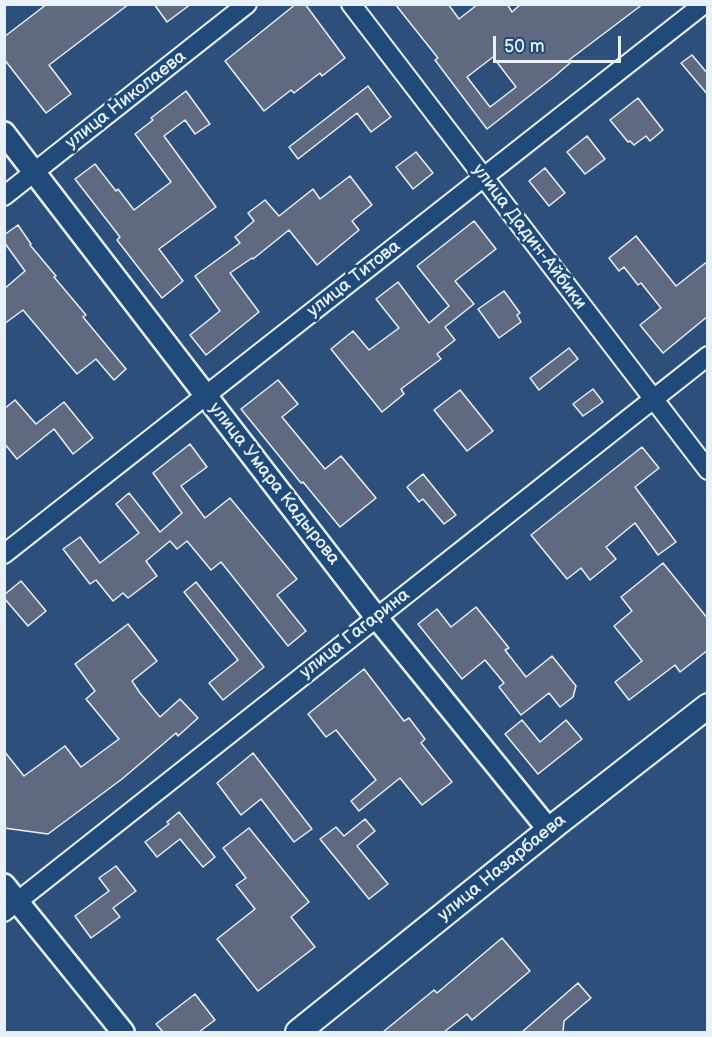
<!DOCTYPE html>
<meta charset="utf-8">
<style>
body{margin:0}
#map{position:relative;width:712px;height:1037px;overflow:hidden;background:#2c507b;font-family:"Balsamiq Sans",sans-serif}
canvas{display:block}
.frame{position:absolute;inset:0;border:6px solid #e8f1f8;pointer-events:none}
.scale{position:absolute;left:493px;top:36px;width:128px;height:27px;box-sizing:border-box;border:3px solid #e8f1f8;border-top:0;padding-left:8px;font-size:18px;line-height:21px;white-space:nowrap;color:#e8f1f8;-webkit-text-stroke:4px #1f4a7a;paint-order:stroke}
</style>
<div id="map">
<canvas width="712" height="1037"></canvas>
<div class="frame"></div>
<div class="scale">50 m</div>
</div>
<script>
const context = document.querySelector('canvas').getContext('2d');
context.lineJoin = 'round';
function paint(path, color) {
  context.fillStyle = color;
  context.fill(path, 'evenodd');
}
function poly(rows) {
  const path = new Path2D();
  for (const r of rows) {
    path.moveTo(r[0], r[1]);
    for (let i = 2; i < r.length; i += 2) path.lineTo(r[i], r[i + 1]);
  }
  return path;
}
function stroke(path, color, width, dash) {
  context.strokeStyle = color;
  context.lineWidth = width;
  context.lineCap = dash ? 'butt' : 'round';
  context.setLineDash(dash || []);
  context.stroke(path);
}
function drawText(font, color, halo, rows, align = 'center') {
  context.font = font + ' "Balsamiq Sans",sans-serif';
  context.lineWidth = 6;
  context.setLineDash([]);
  context.textBaseline = 'middle';
  context.strokeStyle = halo;
  context.fillStyle = color;
  for (const [text, x, y, turn = 0] of rows) {
    context.save();
    context.translate(x, y);
    context.rotate((+turn || 0) * Math.PI / 180);
    context.textAlign = isNaN(turn) ? turn : align;
    if (halo) context.strokeText(text, 0, 0);
    context.fillText(text, 0, 0);
    context.restore();
  }
}
const building = poly([
 [47,4,129,4,49,65,71,94,46,113,4,59,4,37,47,4],
 [154,4,191,4,167,22,154,4],
 [296,4,305,4,345,58,322,76,320,73,294,93,291,90,264,111,225,61,296,4],
 [395,4,448,4,459,19,478,4,507,4,512,12,521,4,643,4,569,60,570,63,555,76,487,129,435,60,438,58,395,4],
 [493,57,516,87,490,107,467,77,493,57],
 [692,55,708,74,708,95,681,63,692,55],
 [368,86,391,117,371,132,357,113,298,159,289,147,368,86],
 [186,91,210,124,195,134,185,120,164,136,216,207,159,249,183,281,162,298,117,240,120,237,75,179,95,164,116,191,118,189,134,210,171,182,135,134,153,120,151,118,186,91],
 [638,98,663,130,650,141,646,136,634,145,630,141,628,142,610,120,638,98],
 [587,136,605,159,585,174,567,152,587,136],
 [416,152,433,173,413,189,396,167,416,152],
 [545,168,565,193,549,206,529,181,545,168],
 [350,176,372,205,352,221,359,230,317,265,289,230,253,259,252,258,230,273,259,312,206,355,190,335,220,311,195,276,240,243,235,237,254,221,248,213,265,200,279,216,313,189,320,199,350,176],
 [474,221,496,249,455,281,474,304,445,327,455,340,437,354,441,359,401,389,404,394,382,412,331,349,353,331,369,350,399,328,376,299,398,282,429,323,449,306,417,266,474,221],
 [18,225,31,244,30,245,56,276,54,277,86,315,83,317,126,369,114,380,96,359,77,374,23,310,4,324,4,289,25,271,4,242,4,235,18,225],
 [636,236,676,286,708,261,708,316,663,353,640,325,661,308,641,283,638,285,624,267,619,271,609,258,636,236],
 [504,291,520,313,517,315,521,322,499,338,478,309,504,291],
 [569,348,578,359,539,390,530,378,569,348],
 [278,380,298,404,282,417,325,469,341,456,376,498,340,527,303,482,301,483,241,409,278,380],
 [593,389,603,402,583,416,573,404,593,389],
 [460,390,493,431,467,451,434,410,460,390],
 [15,400,36,424,64,402,93,438,73,454,54,429,17,459,4,443,4,409,15,400],
 [190,444,207,467,181,486,205,518,230,498,297,579,277,595,306,631,288,646,221,562,211,570,187,541,177,549,170,541,146,561,157,576,128,598,123,593,113,601,96,580,90,584,63,549,80,537,100,563,139,533,116,504,129,493,160,532,182,513,153,473,190,444],
 [642,447,659,468,635,487,676,542,658,555,635,523,606,547,616,559,590,580,581,568,567,579,531,535,642,447],
 [423,474,456,515,444,524,423,499,419,502,407,487,423,474],
 [663,563,708,619,708,650,680,672,675,665,629,700,615,682,642,661,614,626,632,611,621,597,663,563],
 [21,581,46,611,28,626,4,598,4,595,21,581],
 [196,582,264,667,223,700,209,683,238,660,184,592,196,582],
 [476,607,509,648,505,650,526,677,552,656,576,686,573,697,560,707,549,693,521,715,499,687,504,683,485,660,462,679,418,624,437,609,451,627,476,607],
 [128,624,157,661,132,681,140,693,160,717,180,699,198,718,178,736,176,733,122,779,48,834,4,828,4,751,24,776,65,746,81,767,119,739,86,699,95,691,75,664,128,624],
 [364,669,404,721,409,718,425,739,421,743,452,782,422,805,400,778,359,811,351,801,376,780,336,730,326,737,308,714,364,669],
 [522,720,540,742,566,720,582,739,538,774,505,734,522,720],
 [253,753,312,829,294,842,261,799,241,815,217,783,253,753],
 [179,812,215,857,203,867,180,839,157,857,145,842,169,824,167,822,179,812],
 [365,819,375,831,357,846,388,884,369,899,320,839,336,827,344,836,365,819],
 [249,828,309,902,291,917,315,947,258,991,217,939,255,909,236,885,246,878,223,848,249,828],
 [116,866,136,891,113,908,120,917,91,938,75,916,109,891,99,878,116,866],
 [502,938,530,971,472,1020,467,1014,444,1032,383,1032,434,990,437,993,502,938],
 [578,983,591,998,564,1021,563,1032,522,1032,578,983],
 [195,994,215,1020,199,1032,163,1032,156,1024,195,994]
]);
paint(building, '#5f6a80');
stroke(building, '#e8f1f8', 1.5);
const minor = poly([
 [351,4,708,470],
 [4,196,247,4],
 [4,554,704,4],
 [4,912,708,356]
]);
const tertiary = poly([
 [4,133,376,617,549,830],
 [4,885,123,1032]
]);
const secondary = poly([
 [298,1032,559,822,708,706]
]);
stroke(minor, '#e8f1f8', 22);
stroke(tertiary, '#e8f1f8', 26);
stroke(secondary, '#e8f1f8', 28);
stroke(minor, '#1f4a7a', 18);
stroke(tertiary, '#1f4a7a', 21);
stroke(secondary, '#1f4a7a', 24);
drawText('18px', '#e8f1f8', '#1f4a7a', [
 ["улица Николаева",126,100,-38],
 ["улица Дадин-Айбики",529,237,53],
 ["улица Титова",354,279,-38],
 ["улица Умара Кадырова",274,484,52],
 ["улица Гагарина",355,634,-38],
 ["улица Назарбаева",502,868,-39]
]);
</script>
